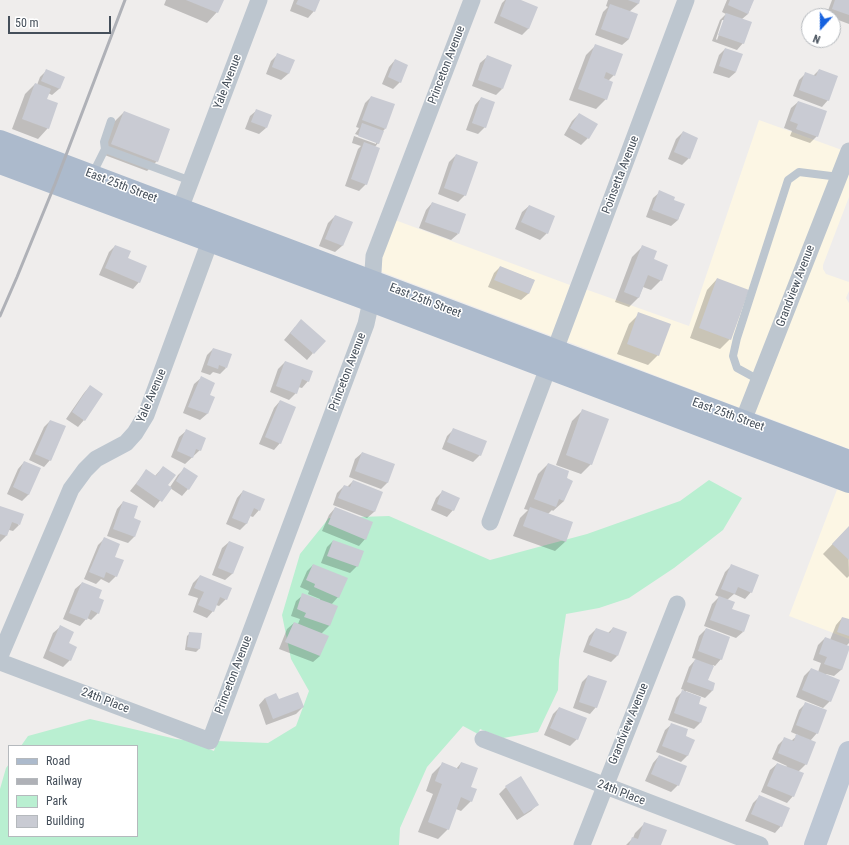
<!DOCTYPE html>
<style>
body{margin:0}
#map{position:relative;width:849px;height:845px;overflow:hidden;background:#efedec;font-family:"Roboto Condensed",sans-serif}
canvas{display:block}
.legend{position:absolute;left:8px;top:745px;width:130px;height:92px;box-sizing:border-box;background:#fff;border:1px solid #b5b9bd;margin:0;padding:5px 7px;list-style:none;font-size:12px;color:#454f5a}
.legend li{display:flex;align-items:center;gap:8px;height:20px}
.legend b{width:20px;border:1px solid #b5b9bd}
.north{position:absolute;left:801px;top:8px;width:40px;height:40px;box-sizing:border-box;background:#fff;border:1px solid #b5b9bd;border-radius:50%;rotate:201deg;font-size:11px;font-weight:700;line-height:16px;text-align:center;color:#454f5a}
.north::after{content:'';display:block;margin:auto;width:14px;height:18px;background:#1762df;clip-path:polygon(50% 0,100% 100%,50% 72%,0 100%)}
.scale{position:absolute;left:8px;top:16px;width:103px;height:18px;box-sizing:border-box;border:2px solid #454f5a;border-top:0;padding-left:5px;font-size:12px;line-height:14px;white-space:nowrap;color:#454f5a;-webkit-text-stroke:3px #fff;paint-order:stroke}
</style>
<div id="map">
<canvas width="849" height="845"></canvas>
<ul class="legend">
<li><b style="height:5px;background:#acbacc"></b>Road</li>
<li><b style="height:5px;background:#afb1b7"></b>Railway</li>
<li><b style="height:11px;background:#b9efd1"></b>Park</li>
<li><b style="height:11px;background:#c9cbd3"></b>Building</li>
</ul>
<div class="north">N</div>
<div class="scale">50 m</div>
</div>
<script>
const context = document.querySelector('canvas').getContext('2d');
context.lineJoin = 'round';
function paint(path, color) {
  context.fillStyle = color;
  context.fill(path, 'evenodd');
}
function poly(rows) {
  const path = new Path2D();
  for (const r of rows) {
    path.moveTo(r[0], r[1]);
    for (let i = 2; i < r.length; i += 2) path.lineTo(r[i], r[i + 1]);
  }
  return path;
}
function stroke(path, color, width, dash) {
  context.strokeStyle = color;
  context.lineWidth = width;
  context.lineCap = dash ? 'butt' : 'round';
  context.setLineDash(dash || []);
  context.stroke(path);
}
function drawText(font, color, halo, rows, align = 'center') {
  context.font = font + ' "Roboto Condensed",sans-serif';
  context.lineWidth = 3;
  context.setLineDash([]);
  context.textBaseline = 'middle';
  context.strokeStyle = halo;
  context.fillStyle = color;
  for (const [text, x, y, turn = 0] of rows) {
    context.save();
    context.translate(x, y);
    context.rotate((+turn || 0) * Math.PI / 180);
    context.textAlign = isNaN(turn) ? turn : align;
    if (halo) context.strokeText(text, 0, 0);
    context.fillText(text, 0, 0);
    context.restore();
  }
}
paint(poly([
 [759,120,842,150,740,408,566,341,585,289,689,326],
 [849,168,849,197,823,265,823,269,826,274,849,282,849,291,846,298,849,303,849,449,755,413],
 [395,220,570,285,552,336,382,272,381,257],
 [838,487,849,491,849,639,789,616]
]), '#fcf6e4');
paint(poly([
 [709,480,742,498,723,530,674,568,629,598,599,608,566,614,559,660,558,690,538,732,503,738,480,729,478,734,463,726,427,767,400,828,399,845,0,845,0,789,6,768,9,764,9,836,137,836,137,746,21,746,28,736,90,719,176,739,185,740,214,751,217,741,268,743,296,726,309,691,291,659,282,615,300,554,329,518,389,516,490,560,587,534,680,501]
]), '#b9efd1');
paint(poly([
 [166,0,223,0,217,12,207,23,164,5],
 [294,0,319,0,314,11,308,18,290,11],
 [505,0,518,0,529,28,522,35,494,23,502,3],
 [608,0,639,0,638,4,629,12,629,39,622,45,595,35,603,12,608,7,606,6],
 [727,0,753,0,748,14,742,19,743,43,737,50,712,41,720,20,726,14,722,12],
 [722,20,724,20,717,40,716,39],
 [832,0,849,0,849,24,833,18,833,16,826,16],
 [596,45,614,75,608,81,606,99,596,109,569,100,586,55],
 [725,49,736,72,729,78,713,73,719,55],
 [277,55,293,61,288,74,281,80,266,74,271,61],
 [487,57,502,89,496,95,472,86,480,63],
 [395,60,400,82,393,89,382,84,389,67],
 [819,70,828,100,822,107,793,96,799,80,806,73,813,76],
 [46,71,63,78,59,89,52,95,48,93,46,100,48,128,38,139,12,129,25,94,35,84,37,85,40,77],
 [371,97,385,129,383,131,378,143,375,147,366,184,359,191,345,186,358,149,361,146,352,143,354,136,376,144,376,142,355,134,359,128,356,127,365,103],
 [481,98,485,127,478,134,466,130,475,105],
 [798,102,817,136,810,143,790,136,792,131,784,128,791,108],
 [257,110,266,128,259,134,245,129,250,116],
 [124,112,157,161,147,171,102,154,114,122],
 [579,114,588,138,581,145,564,135,572,121],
 [683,132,689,158,682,165,668,159,676,139],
 [456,155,465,195,458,202,438,194,449,162],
 [660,192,672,201,683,205,678,220,671,226,646,217,653,198],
 [432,203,458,234,451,240,419,228,426,210],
 [529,206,547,233,540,240,515,229,522,212],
 [335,216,351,223,342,246,335,252,319,246,328,223],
 [115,246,127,259,139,282,133,289,99,275,109,252],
 [642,247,661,280,651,290,643,287,639,297,629,307,615,302,632,257],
 [500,267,534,280,528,294,521,300,488,287,494,273],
 [717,279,730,339,720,349,690,338,707,290],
 [639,314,658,355,648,365,617,354,629,324],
 [295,327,313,353,307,360,284,340],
 [213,349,226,368,220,374,213,372,210,375,201,372,207,355],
 [285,362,308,381,302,388,298,387,296,393,289,400,270,392,278,369],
 [201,378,209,396,207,414,200,420,183,413,194,384],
 [90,386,84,420,78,427,66,419,84,393],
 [280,401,280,443,274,450,259,444,274,408],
 [583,410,591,464,581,474,556,465,572,421],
 [50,421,50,460,44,467,29,460,44,427],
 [454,429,480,455,473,462,442,449,447,436],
 [186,431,200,450,185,464,171,457,179,437],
 [362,453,388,482,381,489,349,477,355,459],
 [24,462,29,494,22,501,7,494,18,469],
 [548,464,565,479,564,501,553,511,552,510,548,514,566,541,555,551,513,536,520,518,528,510,524,509,538,474],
 [163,467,167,485,170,487,178,475,184,469,188,489,182,496,170,488,154,508,130,491,146,471,155,476],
 [353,481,381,492,374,512,367,518,333,505,337,493,344,486,347,487],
 [243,491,259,510,253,517,250,516,247,523,240,530,226,524,237,498],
 [443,491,453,510,447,517,431,510,436,498],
 [123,502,133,519,140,521,134,537,128,543,107,536,117,509],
 [0,507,19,525,13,531,9,530,6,536,0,542],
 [335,508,365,539,359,546,322,531,329,515],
 [848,528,849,576,847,578,823,554],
 [105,538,113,557,116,576,109,583,101,579,96,584,84,579,98,545],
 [333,541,357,566,350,573,321,563,327,547],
 [229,542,243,547,232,574,225,580,212,575,222,548],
 [313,565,338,597,331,605,336,607,329,626,321,634,320,656,313,662,279,649,287,629,294,623,298,624,300,619,291,616,296,601,303,595,320,601,320,599,308,594,309,591,300,587,307,571],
 [732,565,751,592,745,599,734,594,727,600,731,609,743,632,736,638,704,626,712,604,719,597,715,595,725,572],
 [200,576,226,599,219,606,216,605,213,611,207,618,193,612,198,598,188,595,193,583],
 [82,583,97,598,98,613,91,620,87,618,80,626,63,619,75,589],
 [842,618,849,620,849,643,846,646,849,647,841,670,834,676,826,674,830,701,823,708,796,697,804,676,811,669,818,672,821,663,813,660,818,645,825,638,830,640,836,625],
 [60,627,67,644,70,660,63,667,43,658,53,633],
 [613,628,617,656,611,662,583,652,589,636,596,629,608,633],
 [706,629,721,659,715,666,713,665,707,681,714,684,712,691,705,698,686,691,686,693,698,704,700,723,694,729,668,720,676,698,684,690,681,689,689,667,696,659,692,658,699,636],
 [190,633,201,634,199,649,196,652,185,650,187,636],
 [588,676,596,707,590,714,573,708,582,682],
 [265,698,278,700,303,707,296,714,266,725,259,705],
 [806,703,817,733,810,741,806,764,798,772,793,796,787,803,761,792,770,770,777,764,786,767,787,766,772,759,778,745,784,739,791,741,798,735,791,732,799,710],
 [559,708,577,739,570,746,544,735,553,714],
 [672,724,685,737,688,755,681,762,656,752,665,730],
 [659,756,678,785,671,792,645,781,653,763],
 [443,763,456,769,461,763,470,787,471,801,461,811,456,809,448,829,438,839,418,832,433,794,426,791,432,774],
 [506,787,538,804,531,811,517,820,499,794],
 [760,796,781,826,775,833,745,821,753,803],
 [645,823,660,845,626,845,633,838,635,833]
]), '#0003');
paint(poly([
 [186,0,224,0,218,13],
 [298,0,320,0,315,12,296,4],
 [506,0,521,0,538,7,529,29,500,16],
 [628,0,640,0,639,4],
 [730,0,754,0,748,14,728,5],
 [835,0,849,0,849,15,832,9],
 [610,4,638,14,629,39,601,29],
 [726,13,752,22,744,44,718,35],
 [595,44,623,54,615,76,606,72,604,78,613,82,607,100,578,89],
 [725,48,743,54,736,72,719,66],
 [277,53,295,60,289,74,272,67],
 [487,55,512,65,503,89,478,80],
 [395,59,408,65,401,83,388,77],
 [46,69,65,77,60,89,41,81],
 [819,69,838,76,829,101,799,90,805,72,816,76],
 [35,83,51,89,47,99,58,103,49,129,22,119],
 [371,96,395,104,386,129,362,120],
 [481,97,495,102,486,128,472,123],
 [798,101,827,111,818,137,796,129,798,124,790,121],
 [256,109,272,115,267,128,251,122],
 [124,111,170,129,158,162,111,144],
 [579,113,598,124,589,139,570,128],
 [362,123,384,131,379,144,358,136],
 [683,131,698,138,690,159,674,152],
 [364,142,380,148,367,185,351,179],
 [456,154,478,162,466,196,444,188],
 [659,190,675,197,674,200,685,204,678,220,652,210],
 [432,202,466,214,459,234,425,222],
 [529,205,555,216,548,234,521,222],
 [335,215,353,222,343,246,325,239],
 [115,245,131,251,128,258,147,266,140,283,105,268],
 [642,245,657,251,654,259,668,265,662,281,648,275,639,298,624,292],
 [500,266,535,280,529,294,494,280],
 [717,278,749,290,731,340,699,328],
 [638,312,671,324,659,356,627,344],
 [301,319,326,341,314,354,290,333],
 [213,348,232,354,227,368,219,365,218,369,207,365],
 [285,361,313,371,309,382,302,379,297,394,276,386],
 [201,376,215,383,210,395,215,397,208,414,188,407],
 [90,385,103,394,85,421,72,412],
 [280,400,296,407,281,444,265,437],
 [582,409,609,419,592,465,566,455],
 [50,420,66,426,51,461,35,454],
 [453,428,487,441,481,456,447,442],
 [186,429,206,438,201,451,196,449,193,458,177,451],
 [362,452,395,464,388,483,355,471],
 [24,461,41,468,29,495,13,487],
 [548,463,569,471,567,478,573,481,564,501,559,499,556,507,534,499],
 [163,466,176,475,168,485,172,488,162,502,136,484,146,469,156,476],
 [184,467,198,476,189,490,176,481],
 [353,480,383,492,375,512,338,498,344,485,350,487],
 [243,490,265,499,260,511,254,508,247,524,232,518],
 [442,490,460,498,454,511,437,504],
 [123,501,138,506,134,518,141,521,135,537,113,529],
 [0,506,24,514,20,525,12,522,7,536,0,534],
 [335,507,373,522,366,540,328,524],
 [530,507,573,522,566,542,523,526],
 [849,526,849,560,832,544],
 [104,537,120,544,115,557,124,560,117,577,106,572,104,578,89,572],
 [333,540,364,551,358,567,327,556],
 [229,541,244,547,233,574,218,568],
 [313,564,348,578,339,598,314,587,315,584,306,580],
 [731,564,759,575,752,593,738,587,735,594,721,589],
 [200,575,232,588,227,600,220,597,214,612,198,605,204,592,194,588],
 [82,582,102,590,99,598,104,600,99,614,91,610,87,620,69,613],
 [302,593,338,606,330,626,304,617,306,613,297,609],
 [719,596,735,602,732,609,750,615,744,632,710,620],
 [842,617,849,619,849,636,837,632],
 [294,622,329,636,320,656,285,642],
 [60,625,74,632,69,643,77,647,71,661,49,651],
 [613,627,627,632,618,656,589,645,596,628,610,633],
 [706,628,730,637,722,660,698,651],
 [189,632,202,633,200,649,187,647],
 [825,637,849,646,849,650,842,670,824,664,827,657,819,654],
 [695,659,714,666,708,680,715,683,713,691,687,682],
 [811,668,840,680,831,702,802,690],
 [588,675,607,681,597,708,579,702],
 [682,690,701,697,699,704,707,707,701,723,674,713],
 [298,692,304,707,273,719,265,698,276,693,279,699],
 [805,702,827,710,818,734,796,725],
 [559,707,587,718,578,740,550,728],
 [671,723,688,729,686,736,695,740,688,756,662,746],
 [796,734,816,742,807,765,778,753,784,737,794,741],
 [659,755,687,766,679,786,651,774],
 [442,762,459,769,461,762,478,768,471,787,477,789,472,802,461,797,449,830,428,822,442,784,435,781],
 [777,763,804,773,794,797,767,786],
 [521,776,539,805,524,814,505,786],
 [759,795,790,808,782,827,751,814],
 [644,822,667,830,661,845,629,845,632,837,638,839]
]), '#c9cbd3');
stroke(poly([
 [105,149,104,142,111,121],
 [92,175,105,149,191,181],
 [759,380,737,368,733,356,737,338,788,180,799,172,839,177]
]), '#bdc6cf', 8);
stroke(poly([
 [180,209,259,0],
 [555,350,686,0],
 [743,421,849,151],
 [490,522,548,368],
 [0,656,71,489,85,470,96,459,126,443,135,433,146,415,210,241],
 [0,662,210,741,366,324,371,301,374,256,472,0],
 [483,739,760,845],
 [582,845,677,604]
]), '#bdc6cf', 17);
stroke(poly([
 [815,845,849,752]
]), '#bdc7d4', 22);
stroke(poly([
 [0,141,849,461],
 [0,163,371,301,849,482]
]), '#acbacc', 22);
stroke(poly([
 [0,316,17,277,55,184,125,0]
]), '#afb1b7', 3);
drawText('12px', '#454f5a', '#fff', [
 ["Princeton Avenue",447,65,-69],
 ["Yale Avenue",228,82,-69],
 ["Poinsetta Avenue",621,175,-69],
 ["East 25th Street",121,186,21],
 ["Grandview Avenue",796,286,-69],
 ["East 25th Street",425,301,21],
 ["Princeton Avenue",348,372,-69],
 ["Yale Avenue",152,396,-67],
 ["East 25th Street",728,415,20],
 ["Princeton Avenue",234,675,-69],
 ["24th Place",105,701,21],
 ["Grandview Avenue",629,724,-68],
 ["24th Place",621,793,21]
]);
</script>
